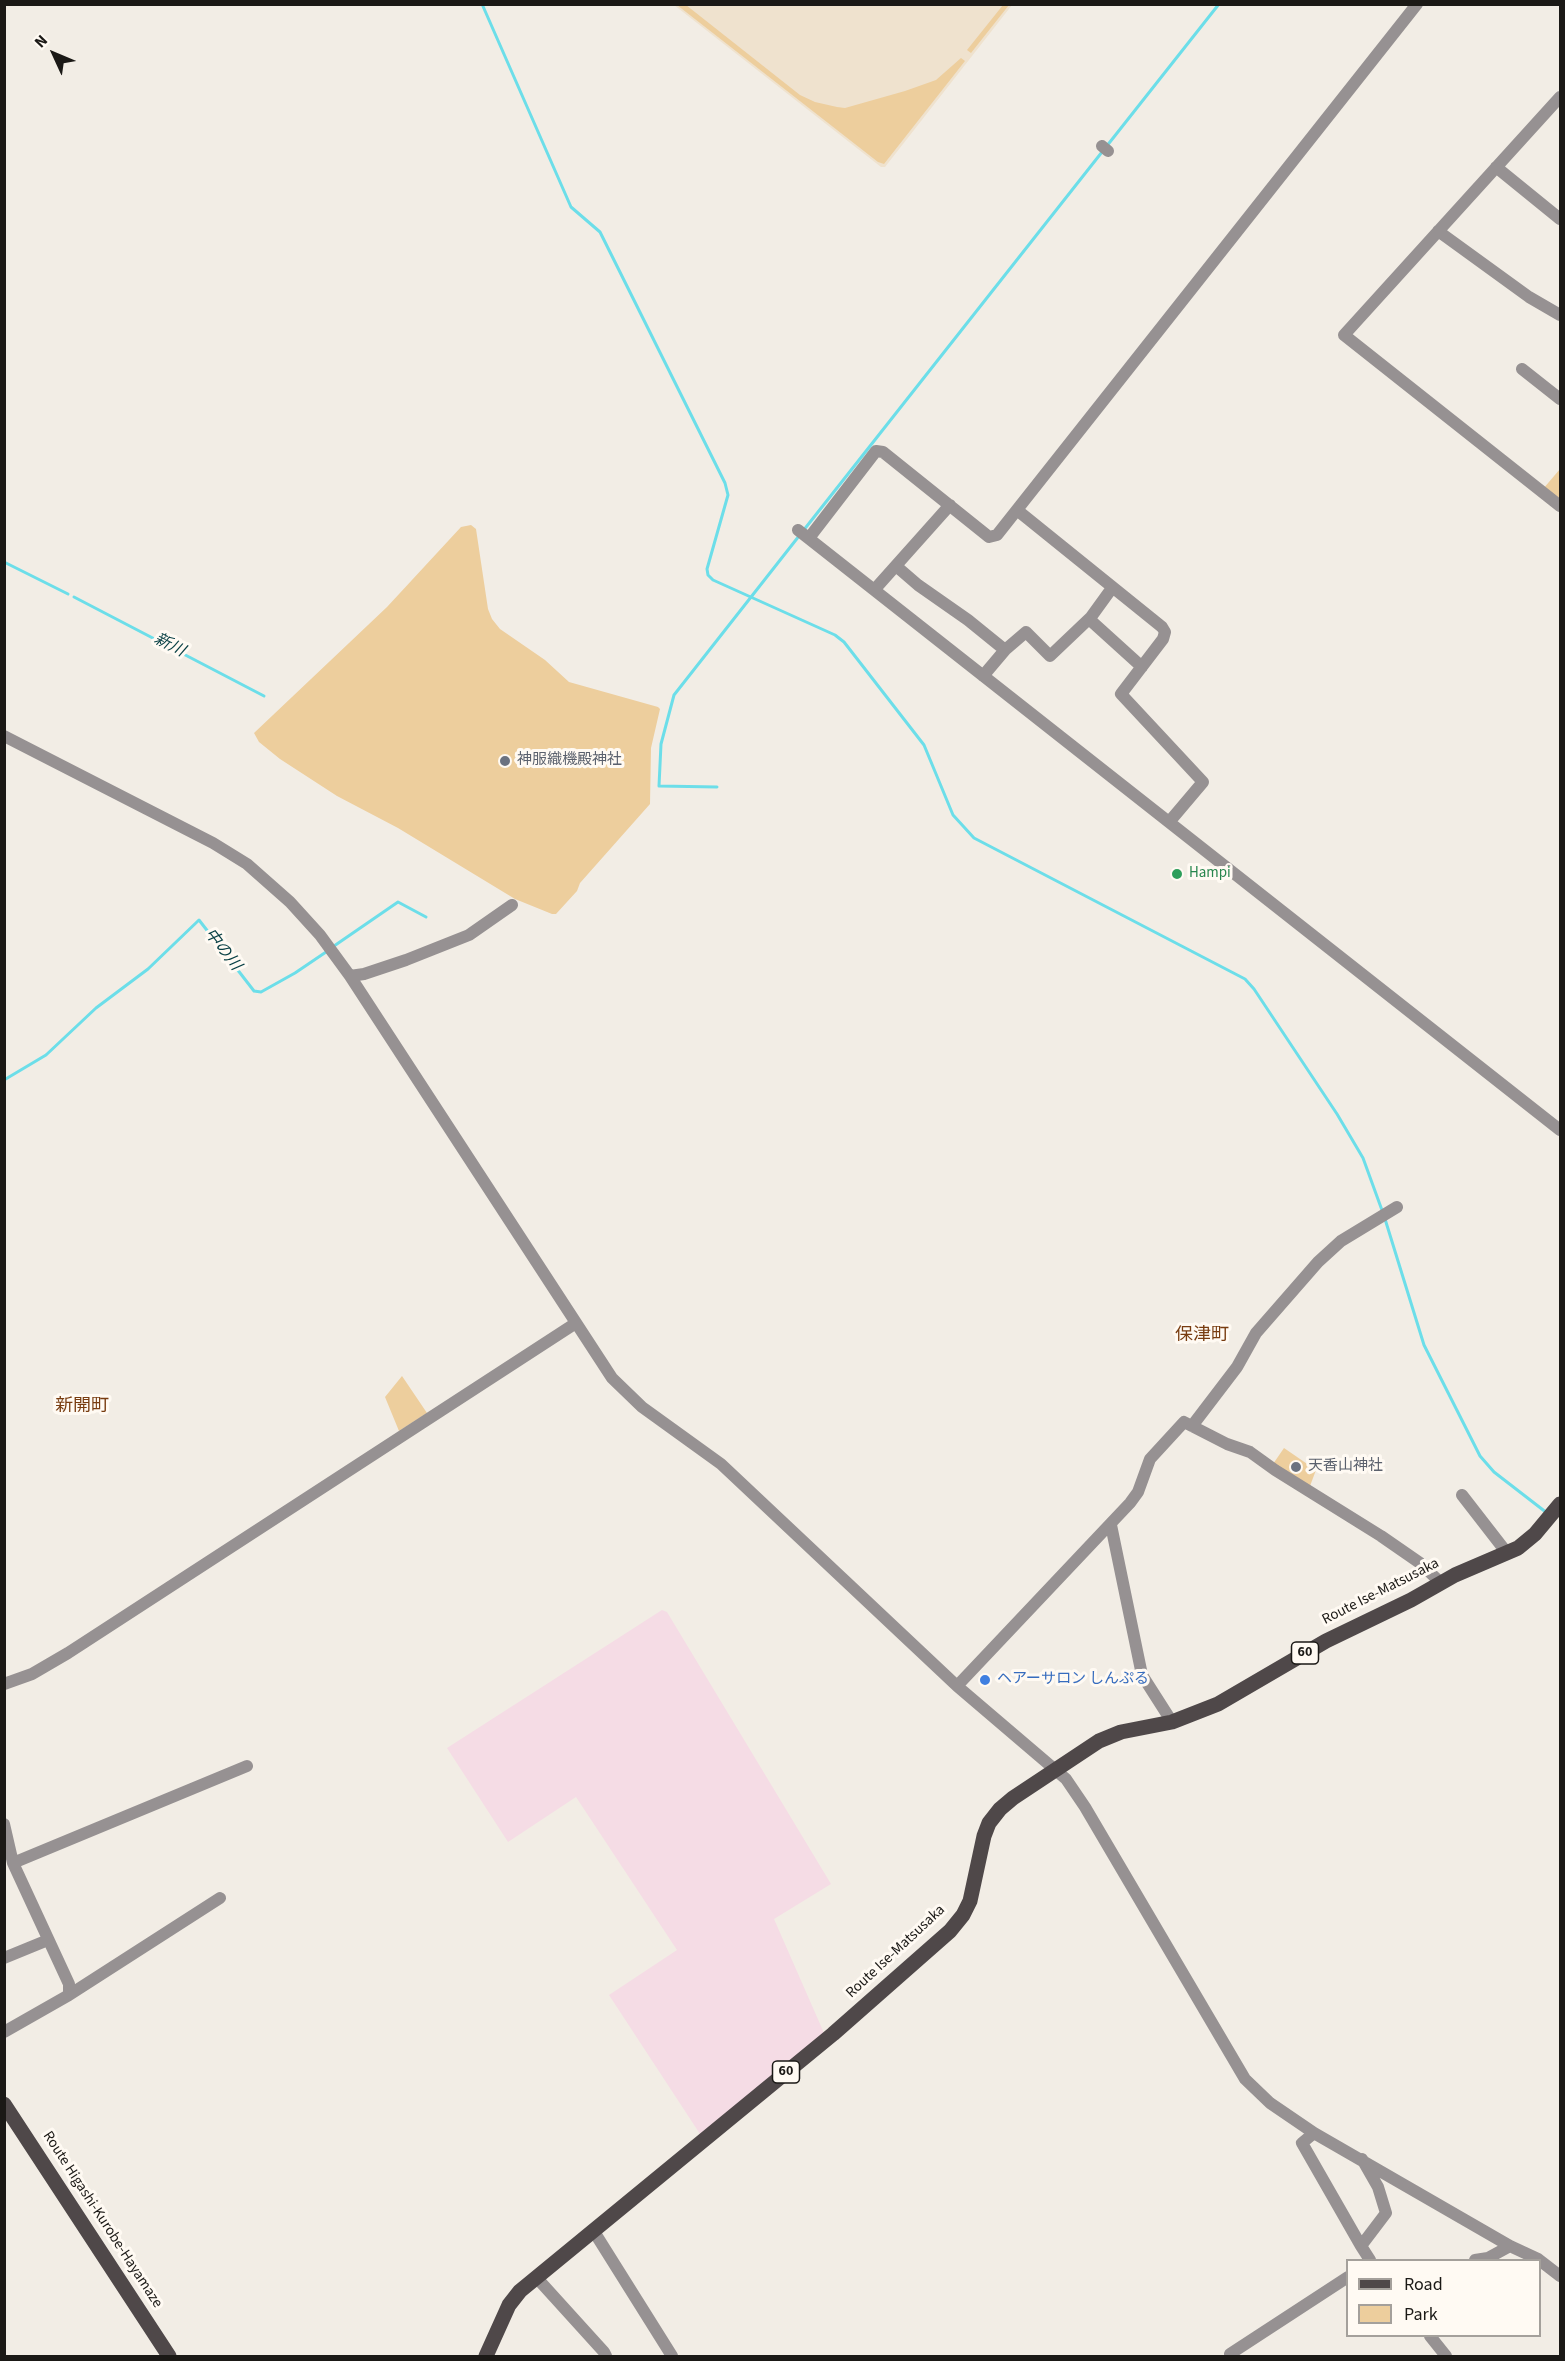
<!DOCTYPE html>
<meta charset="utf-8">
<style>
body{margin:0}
#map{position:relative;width:1565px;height:2361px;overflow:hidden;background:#f2ede5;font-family:"Source Sans 3",sans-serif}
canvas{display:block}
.frame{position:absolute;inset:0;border:6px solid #1b1916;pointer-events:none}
.legend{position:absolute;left:1346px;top:2259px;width:195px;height:78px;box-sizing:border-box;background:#fffaf3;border:2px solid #a4a09b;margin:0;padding:8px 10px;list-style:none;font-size:18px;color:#1b1916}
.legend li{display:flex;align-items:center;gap:12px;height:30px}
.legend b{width:30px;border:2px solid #a4a09b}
.north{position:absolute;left:24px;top:24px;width:60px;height:60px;-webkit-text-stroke:4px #fffaf3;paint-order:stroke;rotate:314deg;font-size:16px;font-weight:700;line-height:24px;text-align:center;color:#1b1916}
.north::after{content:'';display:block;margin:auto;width:21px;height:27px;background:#1b1916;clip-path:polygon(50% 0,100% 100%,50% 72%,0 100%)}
</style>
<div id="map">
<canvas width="1565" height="2361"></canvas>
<div class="frame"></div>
<ul class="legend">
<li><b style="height:8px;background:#4f4849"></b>Road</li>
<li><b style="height:16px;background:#edce9d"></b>Park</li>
</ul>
<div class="north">N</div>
</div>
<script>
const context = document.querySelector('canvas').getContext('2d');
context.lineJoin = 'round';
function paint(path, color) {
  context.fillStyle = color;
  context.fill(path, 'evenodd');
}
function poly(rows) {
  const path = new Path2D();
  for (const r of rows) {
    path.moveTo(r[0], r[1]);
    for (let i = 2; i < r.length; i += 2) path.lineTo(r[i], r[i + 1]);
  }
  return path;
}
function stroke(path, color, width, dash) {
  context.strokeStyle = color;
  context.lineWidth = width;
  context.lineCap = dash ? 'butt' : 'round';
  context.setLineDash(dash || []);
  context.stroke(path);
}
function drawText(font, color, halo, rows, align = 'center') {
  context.font = font + ' "Source Sans 3","Noto Sans JP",sans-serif';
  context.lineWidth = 6;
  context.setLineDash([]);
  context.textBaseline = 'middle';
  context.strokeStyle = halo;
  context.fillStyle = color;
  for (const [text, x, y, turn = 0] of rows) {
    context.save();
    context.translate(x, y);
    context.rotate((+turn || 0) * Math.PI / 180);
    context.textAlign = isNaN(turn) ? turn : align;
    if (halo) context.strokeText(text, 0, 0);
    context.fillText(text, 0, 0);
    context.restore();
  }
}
paint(poly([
 [674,5,1012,5,885,167,881,167]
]), '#efe2ce');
paint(poly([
 [662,1610,667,1612,831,1884,774,1919,824,2033,700,2134,609,1995,677,1950,576,1797,508,1842,447,1748]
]), '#f5dce5');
paint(poly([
 [677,5,686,5,800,95,815,102,837,107,845,108,905,91,936,80,961,58,965,61,884,164,878,162],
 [1003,5,1009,5,971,53,967,50],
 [1560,469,1560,504,1543,489],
 [471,525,476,529,488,609,492,619,500,629,545,660,569,682,658,707,660,709,651,748,650,804,580,883,577,891,556,914,552,914,515,899,398,828,337,796,280,759,259,742,254,733,387,607,461,527],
 [402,1376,427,1413,399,1431,385,1397],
 [1284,1448,1316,1470,1310,1486,1273,1464]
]), '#edce9d');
stroke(poly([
 [482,4,571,207,600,232,725,483,728,495,707,569,708,575,713,580,835,635,844,642,924,745,953,815,974,838,1245,979,1254,989,1337,1114,1363,1158,1383,1213],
 [1106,147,1219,4],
 [803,531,1102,152],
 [4,562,68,594],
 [74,597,264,696],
 [717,787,659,786,661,744,674,695,799,536],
 [334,946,398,902,426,917],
 [4,1080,46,1055,96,1008,148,969,199,920,254,991,261,992,295,973,329,950],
 [1385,1219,1424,1345,1480,1456,1494,1472,1547,1513]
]), '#6cdee9', 3);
stroke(poly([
 [1560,97,1344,335,1560,506],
 [1102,146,1108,151],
 [1496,167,1560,219],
 [1438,231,1529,297,1560,315],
 [1522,369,1560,399],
 [1017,510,1162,627,1165,632,1163,639,1121,694,1203,782,1170,821],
 [798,530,1560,1130],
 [809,538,876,451,883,452,989,537,997,535,1417,4],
 [896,566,918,585,968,620,1005,650,983,676],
 [875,589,950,505],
 [1089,619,1142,667],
 [1005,650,1026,632,1050,656,1091,617,1112,588],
 [4,736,213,843,247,864,290,902,320,935,350,976,612,1378,642,1407,721,1464,957,1686,1066,1779,1085,1807,1245,2079,1270,2103,1314,2133,1510,2246,1538,2259,1560,2276],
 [350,976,364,974,406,960,469,935,512,905],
 [1192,1426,1237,1367,1256,1333,1318,1262,1341,1241,1397,1207],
 [1462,1495,1507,1553],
 [1111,1525,1142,1675,1172,1722],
 [4,1684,32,1674,68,1653,576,1323],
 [957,1686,1130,1503,1138,1492,1150,1459,1184,1422,1227,1444,1250,1452,1275,1470,1381,1536,1420,1563,1441,1583],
 [4,1824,13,1863,69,1984,69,1995],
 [13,1863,247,1766],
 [4,1958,48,1940],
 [4,2032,69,1995,220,1898],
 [1314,2133,1302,2143,1361,2246],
 [1362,2159,1378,2187,1386,2213,1361,2246,1370,2260],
 [593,2230,672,2356],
 [1475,2260,1488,2258,1510,2246],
 [536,2277,604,2352,606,2356],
 [1430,2336,1446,2356],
 [1231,2356,1230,2354,1348,2277]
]), '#969192', 12);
stroke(poly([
 [4,2104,169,2356],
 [486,2356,509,2305,520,2291,833,2034,950,1931,963,1915,970,1901,984,1836,989,1823,1000,1809,1013,1798,1099,1741,1121,1732,1172,1722,1218,1704,1326,1641,1411,1600,1455,1575,1518,1548,1535,1534,1560,1504]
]), '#4f4849', 15);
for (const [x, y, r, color] of [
 [505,761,6,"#6b7280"],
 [1177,874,6,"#2e9e5b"],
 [1296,1467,6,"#6b7280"],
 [985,1680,6,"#3f7fe0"]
]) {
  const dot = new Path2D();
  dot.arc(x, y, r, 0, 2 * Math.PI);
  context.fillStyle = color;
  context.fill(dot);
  stroke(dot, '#fffaf3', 2);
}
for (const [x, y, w] of [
 [1305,1653,27],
 [786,2072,27]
]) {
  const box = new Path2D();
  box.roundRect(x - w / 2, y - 11, w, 22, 4.5);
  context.fillStyle = '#fffaf3';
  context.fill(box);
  stroke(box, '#1b1916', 1.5);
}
drawText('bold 14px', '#1b1916', null, [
 ["60",1305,1653],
 ["60",786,2072]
]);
drawText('15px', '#5b616d', '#fffaf3', [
 ["神服織機殿神社",517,761],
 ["天香山神社",1308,1467]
], 'left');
drawText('15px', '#27864d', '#fffaf3', [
 ["Hampi",1189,874]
], 'left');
drawText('15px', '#1b1916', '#fffaf3', [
 ["Route Ise-Matsusaka",1381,1592,-27],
 ["Route Ise-Matsusaka",896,1952,-43],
 ["Route Higashi-Kurobe-Hayamaze",102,2220,57]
]);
drawText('15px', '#366cbe', '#fffaf3', [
 ["ヘアーサロン しんぷる",997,1680]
], 'left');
drawText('italic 16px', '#063e43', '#fffaf3', [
 ["新川",169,646,27],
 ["中の川",222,950,52]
]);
drawText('18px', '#783c10', '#fffaf3', [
 ["保津町",1202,1336],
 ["新開町",82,1407]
]);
</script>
